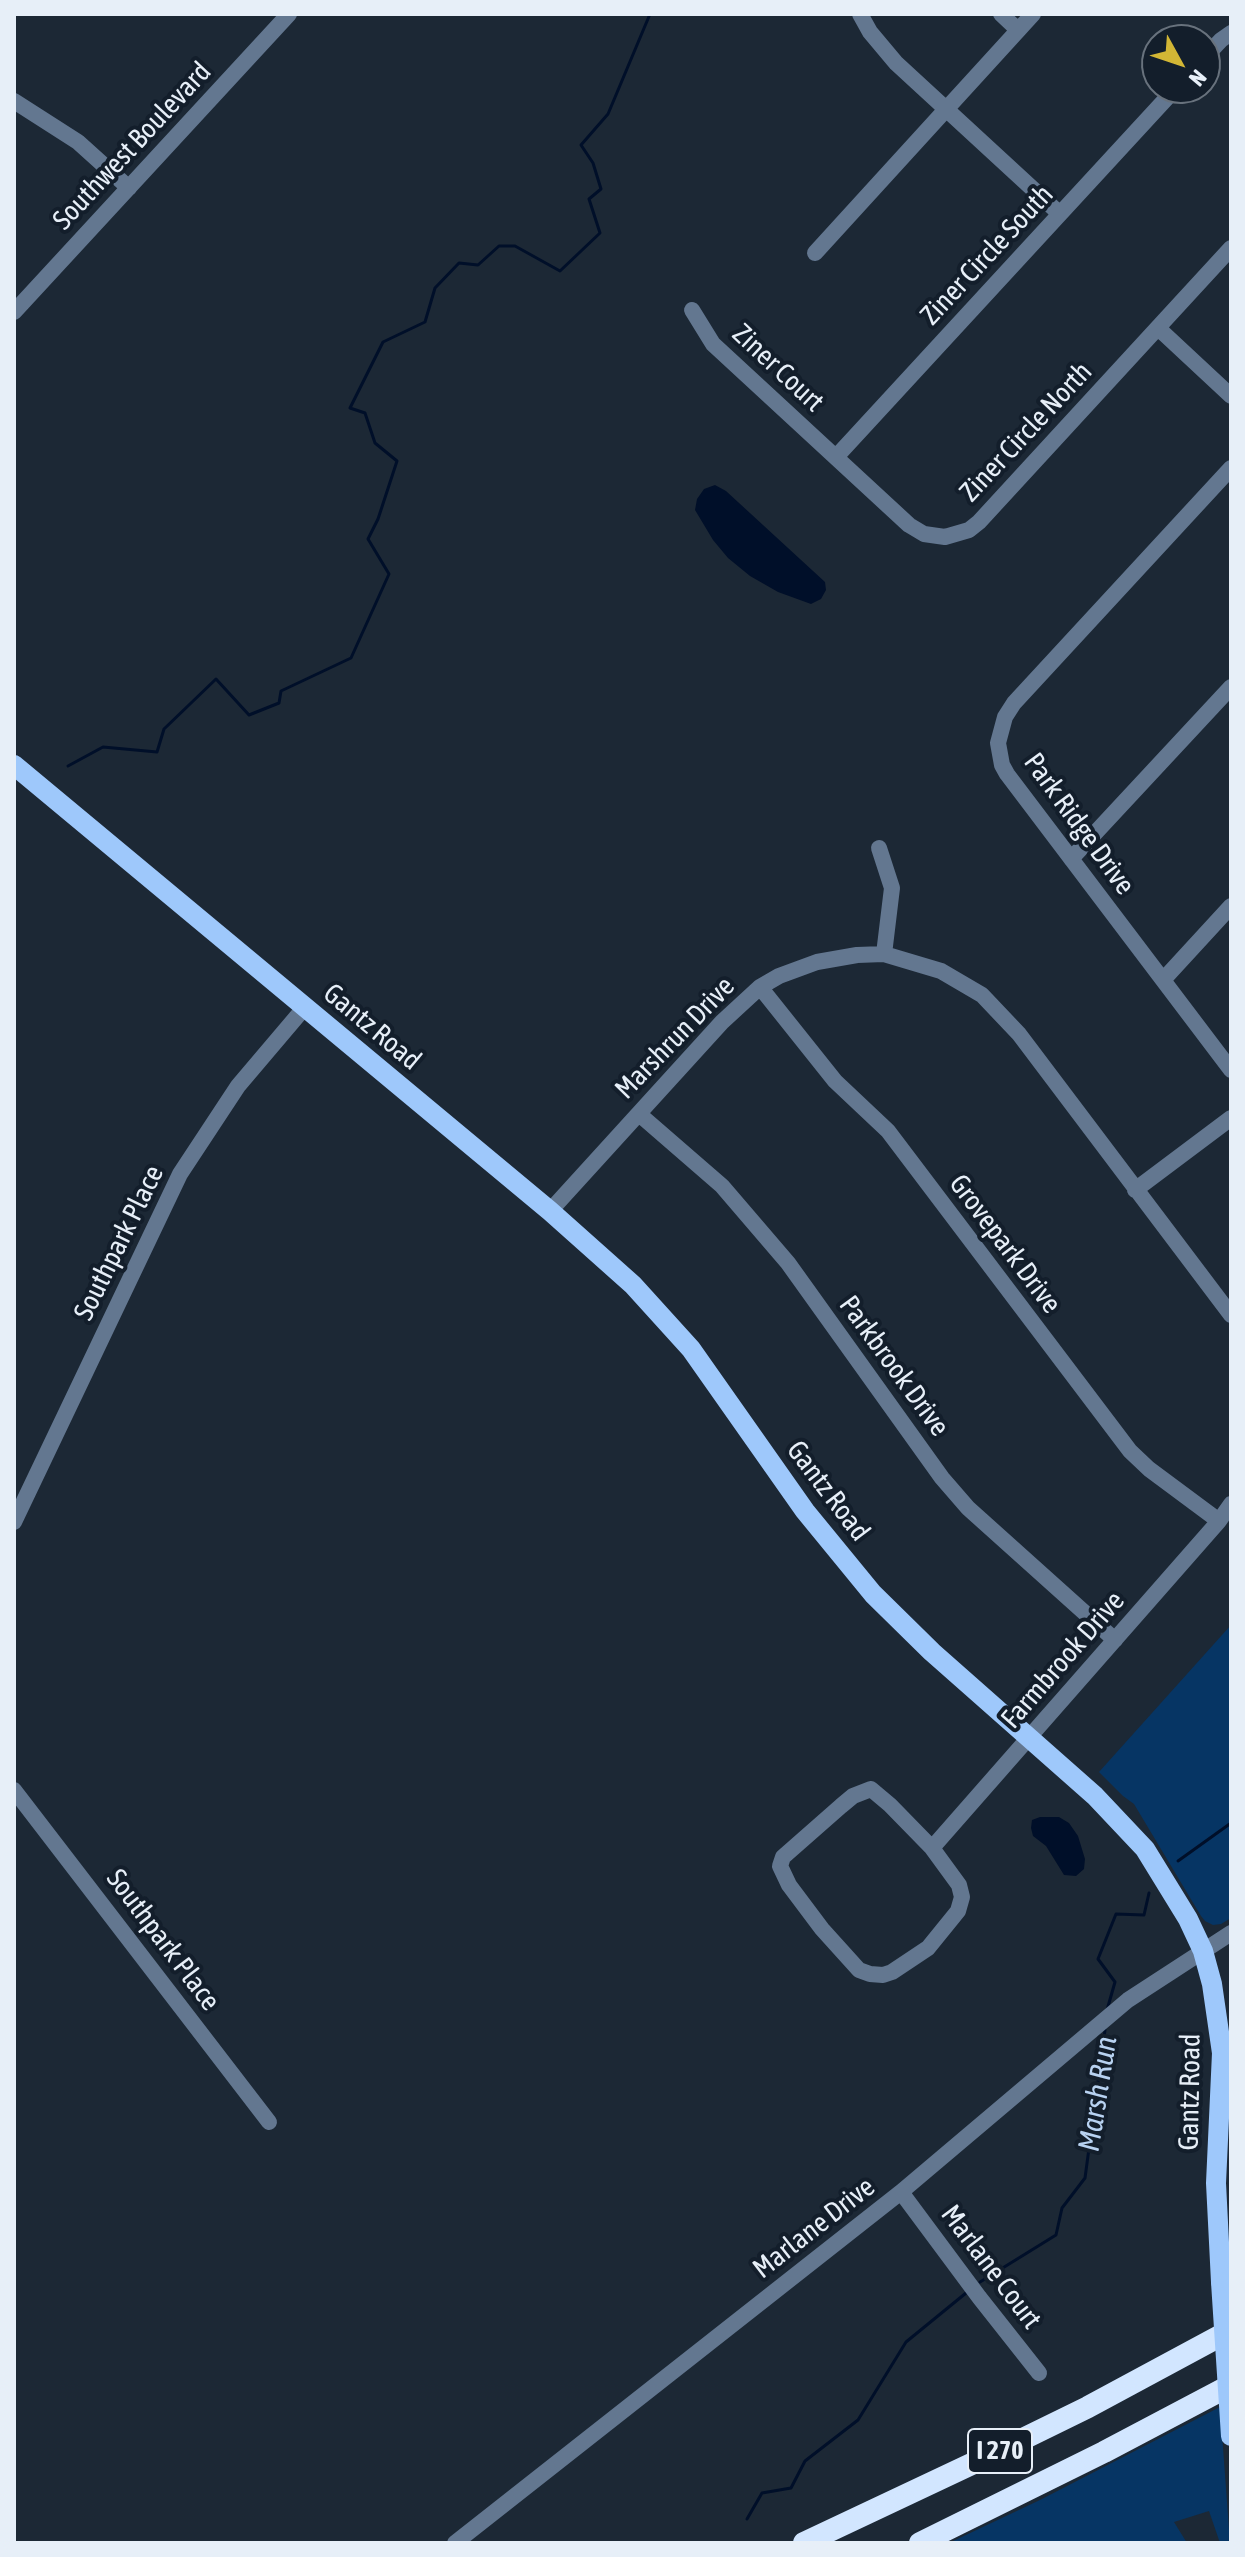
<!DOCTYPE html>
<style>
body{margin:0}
#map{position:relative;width:1245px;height:2557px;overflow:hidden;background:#1c2835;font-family:"Asap Condensed",sans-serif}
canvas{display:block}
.frame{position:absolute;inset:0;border:16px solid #e7eff8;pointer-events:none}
.north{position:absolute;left:1141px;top:24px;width:80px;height:80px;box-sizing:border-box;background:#131e2b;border:2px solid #68727d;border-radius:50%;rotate:130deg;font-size:22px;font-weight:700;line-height:32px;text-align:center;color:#e7eff8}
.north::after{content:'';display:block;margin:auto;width:28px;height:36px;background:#d2b635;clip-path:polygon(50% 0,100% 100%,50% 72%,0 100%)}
</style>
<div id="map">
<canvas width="1245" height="2557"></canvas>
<div class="frame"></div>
<div class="north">N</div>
</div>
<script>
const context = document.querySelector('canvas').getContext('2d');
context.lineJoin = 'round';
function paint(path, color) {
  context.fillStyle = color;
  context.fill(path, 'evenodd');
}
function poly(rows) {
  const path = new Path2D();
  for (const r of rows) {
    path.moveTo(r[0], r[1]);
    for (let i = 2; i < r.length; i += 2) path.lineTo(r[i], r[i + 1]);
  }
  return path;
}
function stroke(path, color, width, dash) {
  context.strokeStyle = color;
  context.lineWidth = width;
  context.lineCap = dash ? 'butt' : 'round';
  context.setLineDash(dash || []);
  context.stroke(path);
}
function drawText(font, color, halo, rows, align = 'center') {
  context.font = font + ' "Asap Condensed",sans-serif';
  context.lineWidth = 8;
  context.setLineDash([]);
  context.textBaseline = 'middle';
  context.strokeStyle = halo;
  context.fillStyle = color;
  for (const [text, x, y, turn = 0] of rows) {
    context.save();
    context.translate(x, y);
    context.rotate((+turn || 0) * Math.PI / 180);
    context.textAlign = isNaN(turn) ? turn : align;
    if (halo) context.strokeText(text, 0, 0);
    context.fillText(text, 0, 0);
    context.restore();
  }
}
paint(poly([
 [1231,1625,1231,1918,1221,1924,1213,1925,1205,1921,1201,1916,1134,1804,1123,1796,1099,1772],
 [1220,2407,1230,2543,1220,2543,1209,2511,1174,2522,1187,2543,949,2543,1040,2500]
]), '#063564');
paint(poly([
 [715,485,726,491,825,582,826,590,821,599,811,604,778,592,750,576,728,558,713,540,695,510,697,499,704,489],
 [1040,1817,1059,1817,1069,1823,1078,1836,1085,1859,1084,1869,1076,1876,1064,1875,1046,1846,1033,1836,1031,1828,1032,1820]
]), '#000f29');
stroke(poly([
 [68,766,103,747,157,752,164,729,216,679,249,715,279,703,281,691,351,658,389,574,368,539,378,519,397,461,375,443,365,413,350,408,383,342,425,322,435,288,459,263,478,265,499,246,515,246,560,271,600,233,589,199,601,189,593,163,581,145,608,114,650,14],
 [1178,1861,1231,1823],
 [1107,2010,1115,1982,1098,1959,1116,1914,1144,1915,1149,1893],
 [980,2282,1056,2235,1062,2208,1085,2178,1105,2030],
 [747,2519,762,2493,791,2488,805,2461,858,2420,906,2342,966,2293]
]), '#000f29', 3);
stroke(poly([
 [860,14,870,32,896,63,1060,214],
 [1001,14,1018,30],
 [1205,57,1221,40,1231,33],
 [14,101,78,142,129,188],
 [815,253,1033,14],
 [692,310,713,344,909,525,924,534,945,537,969,530,979,522,1231,248],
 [14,312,289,14],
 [1158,328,1231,396],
 [836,457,1176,88],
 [1231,468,1014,703,1005,717,998,743,1002,765,1007,774,1231,1070],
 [879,848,892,888,884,954],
 [1071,859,1231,687],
 [1163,980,1231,906],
 [760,987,835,1081,888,1131,1130,1451,1149,1469,1219,1521],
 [639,1114,722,1186,788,1263,942,1478,968,1508,1115,1640],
 [1135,1190,1231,1118],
 [550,1211,722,1022,760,987,779,976,817,962,857,955,884,954,941,971,982,995,1019,1034,1231,1315],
 [14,1522,180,1174,238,1086,305,1007],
 [871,1789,890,1805,932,1848,959,1885,962,1897,958,1911,928,1948,892,1972,883,1975,870,1974,859,1970,822,1929,789,1885,780,1866,783,1857,841,1806,853,1796,871,1789],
 [14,1790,269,2122],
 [932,1848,1219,1521,1231,1504],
 [901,2192,979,2297,1039,2373],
 [455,2543,901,2192,1128,2000,1231,1933]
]), '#637790', 16);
stroke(poly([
 [14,765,550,1211,633,1285,691,1349,805,1511,873,1594,932,1652,1095,1796,1145,1849,1188,1919,1203,1951,1212,1984,1222,2053,1216,2183,1221,2282]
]), '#9ec8fb', 20);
stroke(poly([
 [804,2543,980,2460,1088,2407,1231,2330],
 [920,2543,1104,2452,1231,2385]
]), '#d2e6ff', 22);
stroke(poly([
 [1221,2282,1231,2436]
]), '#9ec8fb', 20);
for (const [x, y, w] of [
 [1000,2451,64]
]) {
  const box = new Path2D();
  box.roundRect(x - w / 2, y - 22, w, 44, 6);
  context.fillStyle = '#131e2b';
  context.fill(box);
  stroke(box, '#e7eff8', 2);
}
drawText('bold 26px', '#e7eff8', null, [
 ["I 270",1000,2451]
]);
drawText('28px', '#e7eff8', '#131e2b', [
 ["Southwest Boulevard",132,146,-47],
 ["Ziner Circle South",987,255,-47],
 ["Ziner Court",778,368,43],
 ["Ziner Circle North",1026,432,-47],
 ["Park Ridge Drive",1079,824,54],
 ["Gantz Road",372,1027,40],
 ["Marshrun Drive",675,1038,-46],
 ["Southpark Place",119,1243,-64],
 ["Grovepark Drive",1005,1244,53],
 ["Parkbrook Drive",894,1366,54],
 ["Gantz Road",828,1491,53],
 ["Farmbrook Drive",1063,1660,-49],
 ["Southpark Place",163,1940,53],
 ["Gantz Road",1190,2092,-89],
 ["Marlane Drive",814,2228,-38],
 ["Marlane Court",991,2267,53]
]);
drawText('italic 30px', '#b8d2f1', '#131e2b', [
 ["Marsh Run",1098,2094,-81]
]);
</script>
